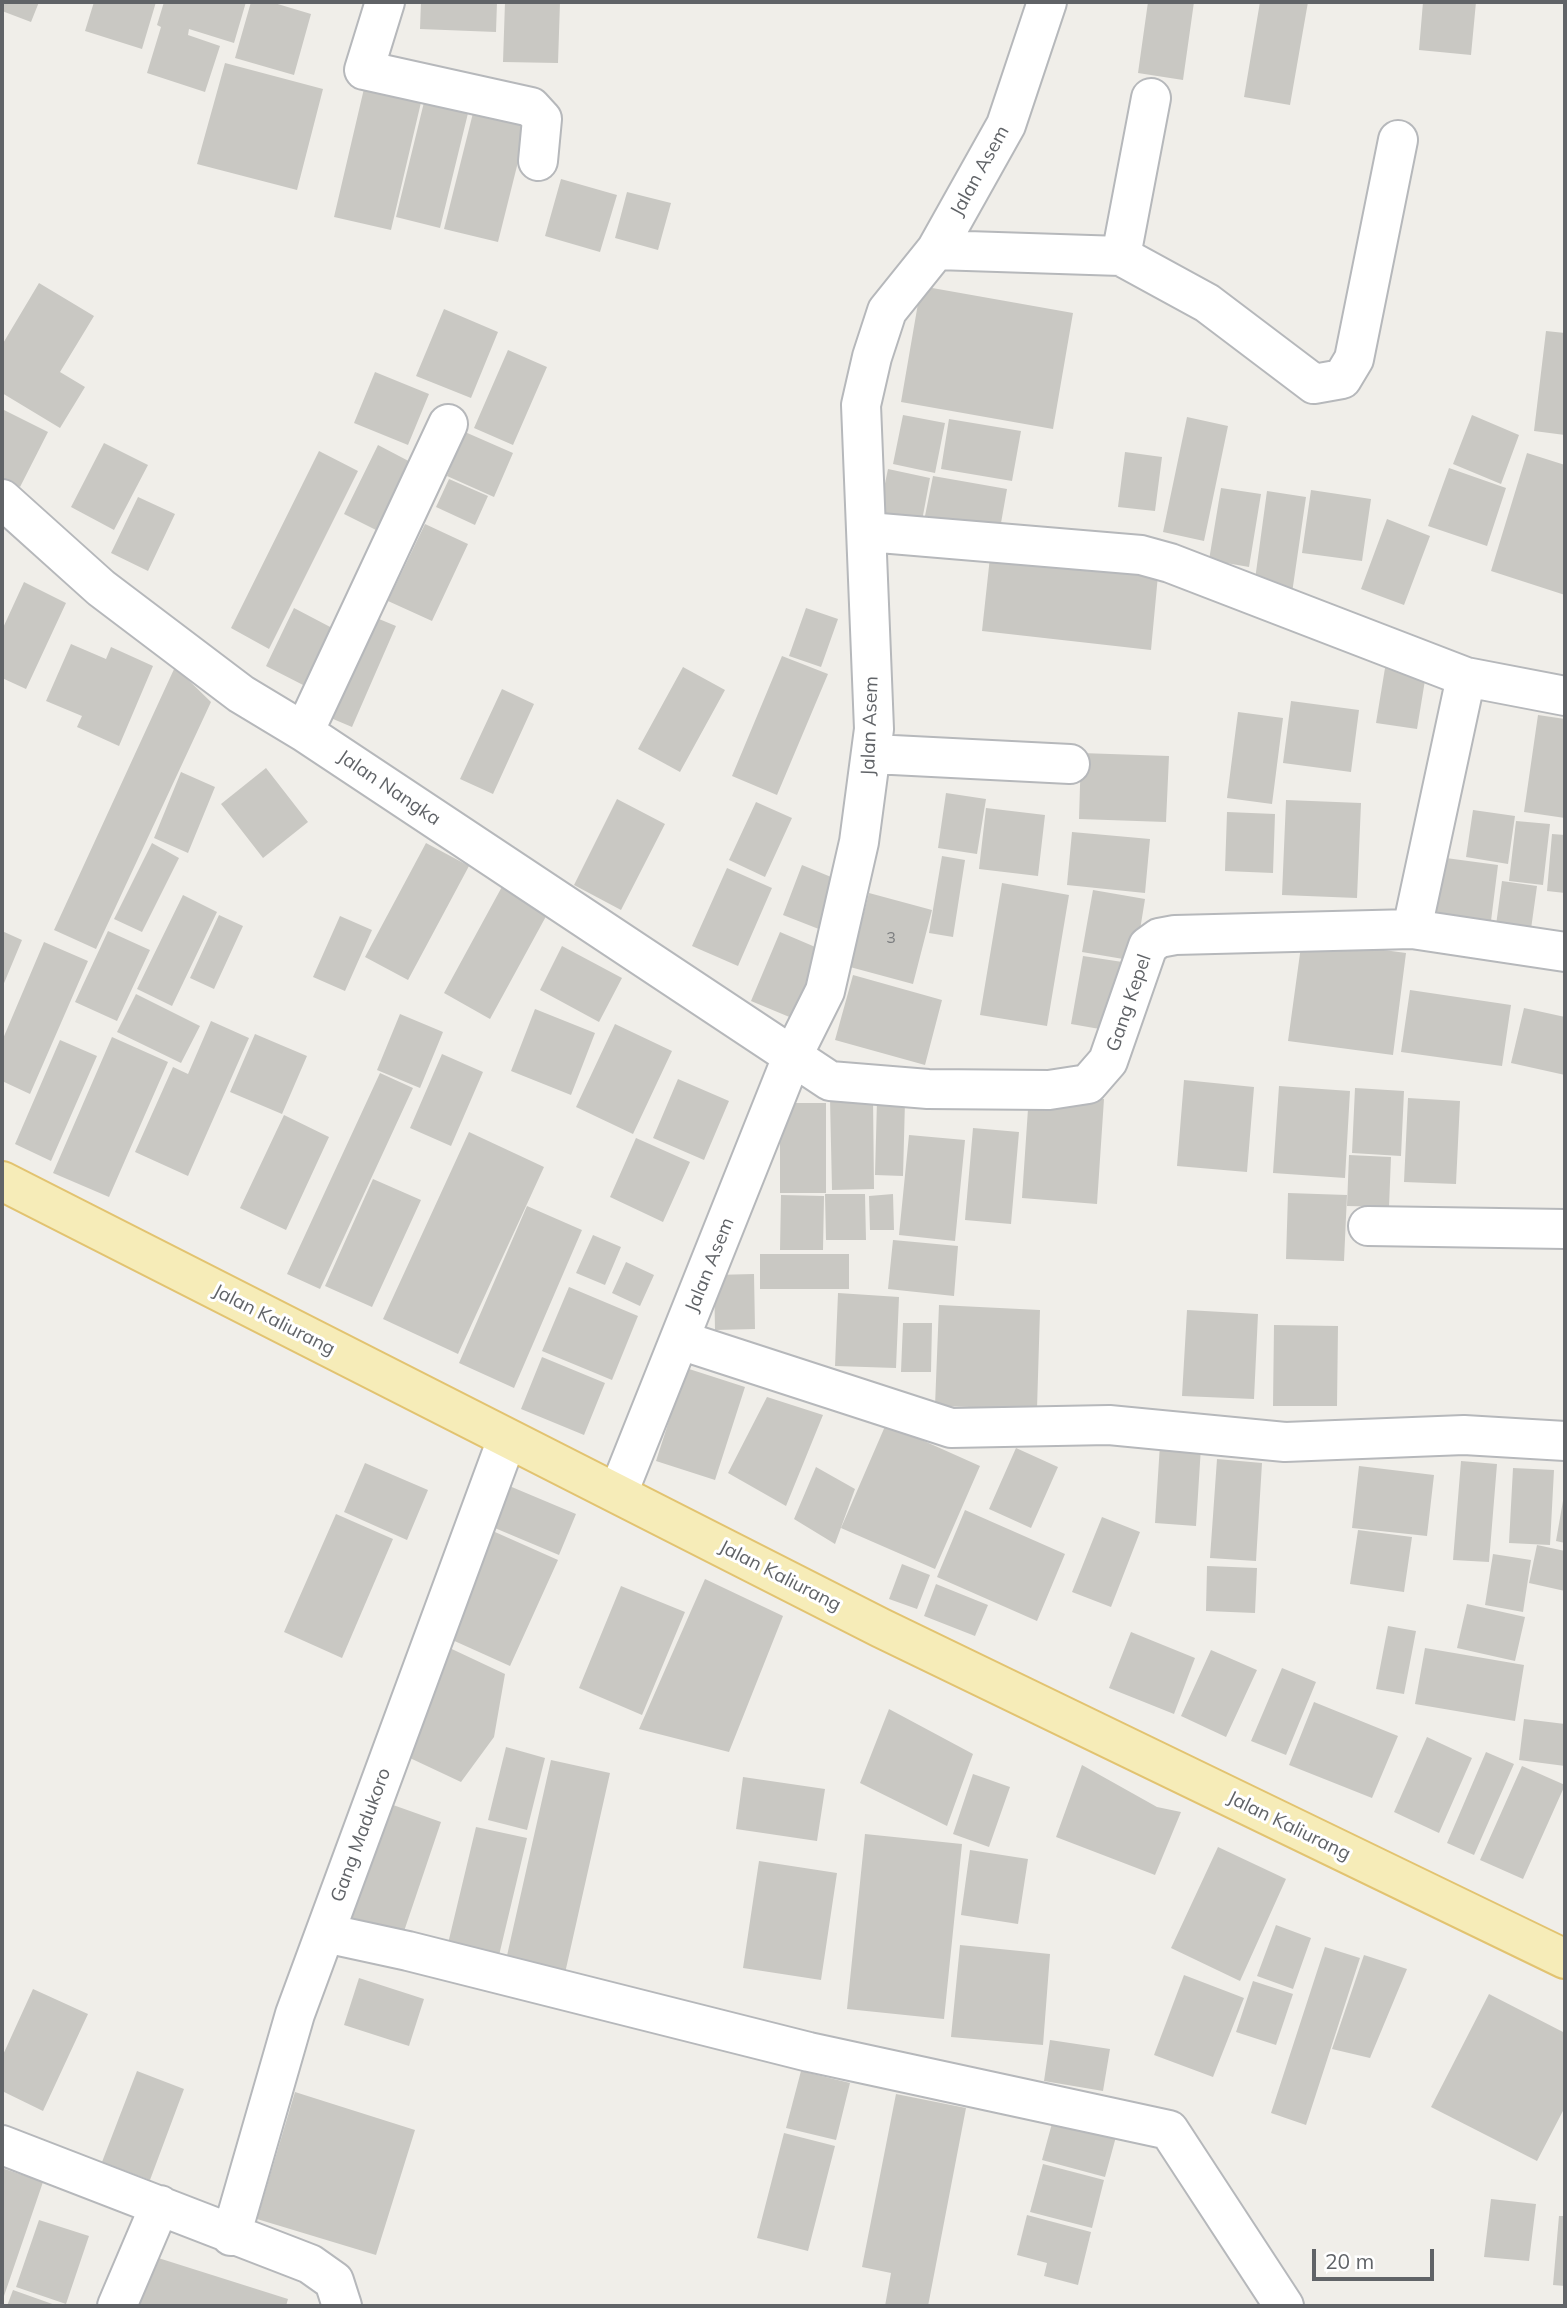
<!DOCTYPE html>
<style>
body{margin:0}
#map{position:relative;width:1567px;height:2308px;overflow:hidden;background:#f0eee9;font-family:Mulish,sans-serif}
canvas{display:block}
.frame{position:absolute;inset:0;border:4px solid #606367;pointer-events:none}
.scale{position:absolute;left:1312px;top:2249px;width:122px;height:32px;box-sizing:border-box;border:4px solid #606367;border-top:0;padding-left:9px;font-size:21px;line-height:24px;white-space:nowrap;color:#606367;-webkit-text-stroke:5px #fff;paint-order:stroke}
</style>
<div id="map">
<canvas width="1567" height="2308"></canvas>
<div class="frame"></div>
<div class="scale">20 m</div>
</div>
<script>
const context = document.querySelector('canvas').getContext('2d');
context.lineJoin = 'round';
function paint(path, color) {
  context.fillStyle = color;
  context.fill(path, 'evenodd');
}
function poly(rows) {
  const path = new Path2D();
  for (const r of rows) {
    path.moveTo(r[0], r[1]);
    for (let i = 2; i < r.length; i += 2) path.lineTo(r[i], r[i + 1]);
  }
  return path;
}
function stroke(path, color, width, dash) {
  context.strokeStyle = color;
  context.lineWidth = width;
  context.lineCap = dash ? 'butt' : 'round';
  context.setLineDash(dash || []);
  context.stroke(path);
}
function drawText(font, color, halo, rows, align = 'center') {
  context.font = font + ' Mulish,sans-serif';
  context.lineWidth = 6;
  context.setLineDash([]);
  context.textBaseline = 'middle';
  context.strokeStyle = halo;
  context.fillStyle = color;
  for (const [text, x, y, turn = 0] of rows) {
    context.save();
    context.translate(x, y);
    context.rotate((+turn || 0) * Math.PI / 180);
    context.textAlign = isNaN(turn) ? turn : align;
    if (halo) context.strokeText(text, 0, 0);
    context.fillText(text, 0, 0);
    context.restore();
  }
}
paint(poly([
 [2,2,39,2,31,22,2,11],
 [94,2,156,2,142,49,85,31],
 [164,2,246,2,234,43,189,29,188,35,220,46,205,92,147,73,161,27,157,25],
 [251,2,271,2,311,14,294,75,235,58],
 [421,2,497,2,496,32,420,29],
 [505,2,560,2,558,63,503,62],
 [1148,2,1194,2,1183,80,1138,73],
 [1260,2,1308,2,1290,105,1244,97],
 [1423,2,1476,2,1471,55,1419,50],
 [225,63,323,89,297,190,197,164],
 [366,80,423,94,391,230,334,217],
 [426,94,470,105,440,228,396,217],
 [473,113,527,126,498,242,444,229],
 [561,179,617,195,600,252,545,236],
 [627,192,671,203,658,250,615,238],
 [39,283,94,316,60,372,85,387,60,428,2,393,2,345],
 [921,286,1073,313,1053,429,901,402],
 [444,309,498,332,471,398,416,376],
 [1546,331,1565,333,1565,435,1534,431],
 [508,350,547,367,513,445,474,428],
 [375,372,429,394,408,445,354,423],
 [2,409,48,432,20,487,2,478],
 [903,415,945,423,935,473,893,464],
 [1472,415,1519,435,1501,484,1453,464],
 [1187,417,1228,426,1204,541,1163,532],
 [949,419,1021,431,1012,481,941,469],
 [465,432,513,453,494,497,447,476],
 [104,443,148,465,114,530,71,507],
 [378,445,420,467,386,535,344,514],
 [319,451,358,471,269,649,231,628],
 [1125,452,1162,457,1155,511,1118,507],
 [1527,453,1565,465,1565,595,1491,571],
 [1449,468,1506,488,1487,546,1428,526],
 [888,469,930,478,921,526,878,517],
 [933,476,1007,489,998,540,923,526],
 [449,479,488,496,475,525,436,507],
 [1221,488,1261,494,1249,567,1209,560],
 [1311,490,1371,499,1362,561,1302,553],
 [1267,491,1306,497,1292,593,1254,587],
 [138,497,175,514,148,571,111,553],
 [1387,519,1430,536,1404,605,1361,589],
 [425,524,468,544,432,621,388,601],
 [990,557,1158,575,1151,650,982,631],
 [24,582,66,603,26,689,2,678,2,630],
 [294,608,334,629,305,686,266,666],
 [806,608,838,619,821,667,789,656],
 [362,612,396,626,352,727,319,713],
 [71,644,106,659,111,647,153,666,119,746,77,727,82,716,46,701],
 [782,656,828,674,777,795,732,776],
 [1386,662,1427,668,1417,729,1376,723],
 [175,667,211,702,96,949,54,930],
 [683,667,725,690,680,772,638,749],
 [502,689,534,704,493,794,460,779],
 [1291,701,1359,710,1351,772,1283,763],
 [1238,712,1283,718,1272,804,1227,798],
 [1538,715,1565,719,1565,818,1524,812],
 [1081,753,1169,756,1166,822,1079,819],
 [266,768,308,822,263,858,221,804],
 [181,772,215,787,188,853,154,838],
 [946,793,986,799,977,854,938,848],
 [617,799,665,824,621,910,574,885],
 [1286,800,1361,803,1357,898,1282,895],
 [756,802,792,818,765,877,729,860],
 [986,808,1045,815,1038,876,979,869],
 [1473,810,1515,816,1508,864,1466,857],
 [1227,812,1275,814,1273,873,1225,871],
 [1516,821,1550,824,1543,885,1509,881],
 [1072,832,1150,839,1145,893,1067,885],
 [1552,834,1565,835,1565,893,1547,891],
 [152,843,179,858,142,932,114,919],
 [426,843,469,866,408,980,365,957],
 [942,856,965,860,953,937,929,933],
 [1431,856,1498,865,1491,921,1424,912],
 [802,865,848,884,829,933,783,915],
 [727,868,772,888,738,966,692,946],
 [1502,881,1537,886,1531,929,1496,925],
 [504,883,550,909,490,1019,444,993],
 [1002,883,1069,895,1047,1026,980,1015],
 [1093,890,1145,899,1135,961,1082,952],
 [869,893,932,910,913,984,850,967],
 [183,895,217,912,172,1006,137,989],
 [219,915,243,926,214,989,190,978],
 [340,916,372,930,345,991,313,977],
 [2,931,22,940,2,988],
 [108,931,150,950,117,1021,75,1002],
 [780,932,827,952,799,1021,751,1001],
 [1302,939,1406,953,1393,1055,1288,1041],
 [44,942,88,961,30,1094,2,1081,2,1041],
 [562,946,622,978,599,1022,540,990],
 [1083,956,1129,963,1117,1032,1071,1024],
 [853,975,942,1000,925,1065,835,1040],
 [1410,990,1511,1005,1502,1066,1401,1052],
 [136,994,200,1026,181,1063,117,1032],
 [1524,1008,1565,1017,1565,1075,1511,1063],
 [535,1009,595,1033,571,1095,511,1071],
 [400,1014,443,1032,420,1088,377,1070],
 [211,1021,249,1038,188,1176,135,1152,173,1067,188,1074],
 [615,1024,672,1051,633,1134,576,1107],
 [255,1034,307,1056,282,1114,230,1092],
 [112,1037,168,1062,109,1197,53,1173],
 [60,1040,97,1056,51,1161,15,1144],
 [442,1054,483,1072,451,1146,410,1128],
 [380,1073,413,1088,320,1289,287,1274],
 [678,1079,729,1101,704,1160,653,1138],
 [1184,1080,1254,1087,1247,1172,1177,1166],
 [1279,1086,1350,1091,1345,1178,1273,1173],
 [1355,1088,1404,1091,1401,1156,1352,1153],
 [1029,1094,1104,1099,1097,1204,1022,1198],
 [873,1097,874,1189,832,1190,830,1098],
 [1408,1098,1460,1101,1456,1184,1404,1182],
 [877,1100,905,1101,903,1176,875,1175],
 [780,1103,826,1103,826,1193,780,1193],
 [284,1115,329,1137,286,1230,240,1208],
 [973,1128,1019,1132,1011,1224,965,1220],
 [469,1132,544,1167,458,1354,383,1319],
 [909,1135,965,1140,955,1241,899,1235],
 [636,1138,690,1162,663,1222,610,1197],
 [1349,1155,1391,1157,1389,1207,1347,1206],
 [373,1179,421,1200,372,1307,325,1286],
 [1288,1193,1347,1195,1344,1261,1286,1259],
 [825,1194,865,1194,866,1240,826,1240],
 [893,1194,894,1230,870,1230,869,1196],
 [781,1195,824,1196,823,1250,780,1250],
 [527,1206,582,1230,514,1388,459,1363],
 [593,1235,621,1247,605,1285,576,1273],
 [893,1240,958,1246,954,1296,888,1289],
 [760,1254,849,1254,849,1289,760,1289],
 [626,1262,654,1275,640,1306,612,1293],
 [754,1274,755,1329,715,1330,714,1275],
 [569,1287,638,1316,612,1380,542,1351],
 [838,1293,899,1297,896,1368,835,1366],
 [939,1305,1040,1310,1037,1409,935,1406],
 [1187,1310,1258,1314,1254,1399,1182,1396],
 [903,1323,932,1323,931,1372,901,1372],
 [1274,1325,1338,1326,1337,1406,1273,1406],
 [542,1357,605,1383,584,1435,521,1409],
 [686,1368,745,1387,715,1480,656,1461],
 [767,1397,823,1415,786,1506,728,1473],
 [886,1424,980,1466,935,1569,841,1528],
 [1160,1444,1201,1447,1196,1526,1155,1523],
 [1016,1448,1058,1467,1031,1528,989,1509],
 [1217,1459,1262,1463,1256,1561,1210,1558],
 [1461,1461,1497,1464,1489,1562,1453,1560],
 [365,1463,428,1490,407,1540,344,1512],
 [1359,1466,1434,1475,1427,1536,1352,1528],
 [816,1467,855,1489,835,1544,794,1519],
 [1513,1468,1554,1470,1550,1545,1509,1543],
 [507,1485,576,1514,559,1555,490,1526],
 [1564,1495,1565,1495,1565,1543,1556,1541],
 [965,1510,1065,1554,1037,1621,937,1577],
 [336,1514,393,1539,342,1658,284,1632],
 [1102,1517,1140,1532,1111,1607,1072,1592],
 [486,1528,558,1560,510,1666,439,1634],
 [1358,1530,1412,1537,1404,1592,1350,1584],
 [1537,1545,1565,1551,1565,1591,1529,1583],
 [1493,1554,1531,1560,1523,1612,1485,1605],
 [902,1564,930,1575,917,1609,889,1599],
 [1207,1566,1257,1568,1255,1613,1206,1611],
 [705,1579,783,1616,729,1752,639,1729],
 [936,1584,988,1605,975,1636,924,1616],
 [621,1586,685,1612,642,1715,579,1688],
 [1467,1604,1525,1617,1515,1661,1457,1648],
 [1388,1626,1416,1631,1404,1694,1376,1689],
 [1131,1632,1195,1658,1174,1714,1109,1688],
 [439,1643,505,1674,494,1737,461,1782,395,1751],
 [1425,1648,1524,1665,1515,1721,1415,1704],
 [1211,1650,1257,1670,1226,1737,1181,1716],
 [1282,1668,1316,1682,1286,1755,1251,1741],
 [1314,1702,1398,1736,1372,1798,1289,1765],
 [889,1709,973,1754,947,1826,860,1783],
 [1524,1719,1565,1724,1565,1766,1519,1760],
 [1427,1737,1472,1758,1439,1833,1394,1812],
 [506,1747,545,1758,527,1830,488,1820],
 [1486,1752,1514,1764,1474,1855,1447,1843],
 [551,1760,610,1773,563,1982,504,1969],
 [1082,1765,1157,1807,1181,1812,1155,1875,1056,1837],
 [1522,1766,1565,1785,1523,1879,1480,1860],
 [973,1774,1010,1787,989,1847,953,1834],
 [743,1777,825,1789,817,1841,736,1829],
 [379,1800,441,1822,399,1946,338,1925],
 [476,1827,527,1838,496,1968,445,1956],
 [865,1834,962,1844,944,2019,847,2009],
 [1218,1847,1286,1879,1240,1981,1171,1948],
 [970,1850,1028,1859,1018,1924,961,1915],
 [759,1861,837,1873,821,1980,743,1968],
 [1276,1925,1311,1938,1293,1989,1257,1976],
 [960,1945,1050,1954,1043,2045,951,2037],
 [1325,1947,1360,1958,1306,2125,1271,2113],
 [1364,1955,1407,1969,1370,2058,1332,2049],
 [1184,1975,1244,1998,1213,2077,1154,2055],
 [359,1978,424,1999,409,2046,344,2025],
 [1253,1981,1293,1994,1276,2045,1236,2032],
 [33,1989,88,2014,43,2111,2,2091,2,2057],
 [1489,1994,1565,2033,1565,2107,1537,2161,1431,2107],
 [1050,2040,1110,2049,1103,2091,1044,2081],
 [137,2071,184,2089,150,2180,102,2162],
 [801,2071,850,2083,836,2140,786,2128],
 [295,2092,415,2130,376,2255,257,2219],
 [896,2094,966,2108,928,2306,885,2306,891,2273,862,2267],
 [1054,2116,1117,2133,1105,2177,1042,2160],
 [784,2133,835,2146,808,2251,757,2238],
 [1043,2164,1104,2180,1092,2228,1030,2212],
 [2,2168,43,2182,4,2296,2,2295],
 [1491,2199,1536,2204,1529,2261,1484,2257],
 [1027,2215,1091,2232,1078,2285,1044,2276,1047,2263,1017,2255],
 [1559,2216,1565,2216,1565,2286,1553,2285],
 [39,2220,89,2236,66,2304,16,2287],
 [152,2256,288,2299,286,2306,135,2306],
 [13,2290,58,2306,7,2306]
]), '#c9c8c3');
const minor = poly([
 [385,2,364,70,531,107,542,119,538,161],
 [936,250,1121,256,1207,303,1314,384,1342,379,1354,359,1398,140],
 [1121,256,1151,98],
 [2,499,101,588,241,694,304,732,830,1081,928,1089,1049,1090,1088,1084,1108,1061,1148,946,1159,938,1175,935,1412,929,1565,952],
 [868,532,1141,555,1170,563,1466,677,1565,696],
 [304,732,448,424],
 [873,754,1070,764],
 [1412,929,1466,677],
 [1368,1226,1565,1229],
 [680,1340,951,1428,1109,1425,1285,1442,1464,1435,1565,1441],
 [618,1493,792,1057,825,991,859,842,874,729,861,405,872,357,887,311,936,250,1006,125,1047,2],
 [325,1933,408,1951,809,2052,1169,2130,1284,2306],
 [2,2145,310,2264,334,2281,342,2306],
 [231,2236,295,2014,507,1439],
 [117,2306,160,2205]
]);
const major = poly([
 [2,1181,881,1628,1565,1959]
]);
stroke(minor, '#b6b8bb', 42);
stroke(major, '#e2c370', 42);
stroke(minor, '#fff', 38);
stroke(major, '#f6ecb8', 38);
drawText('16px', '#7a7c7e', null, [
 ["3",891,938]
]);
drawText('19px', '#606367', '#fff', [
 ["Jalan Asem",980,171,-61],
 ["Jalan Asem",870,726,-88],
 ["Jalan Nangka",389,788,34],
 ["Gang Kepel",1129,1003,-71],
 ["Jalan Asem",710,1265,-68],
 ["Jalan Kaliurang",274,1320,27],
 ["Jalan Kaliurang",780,1576,27],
 ["Jalan Kaliurang",1289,1826,26],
 ["Gang Madukoro",361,1835,-70]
]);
</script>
